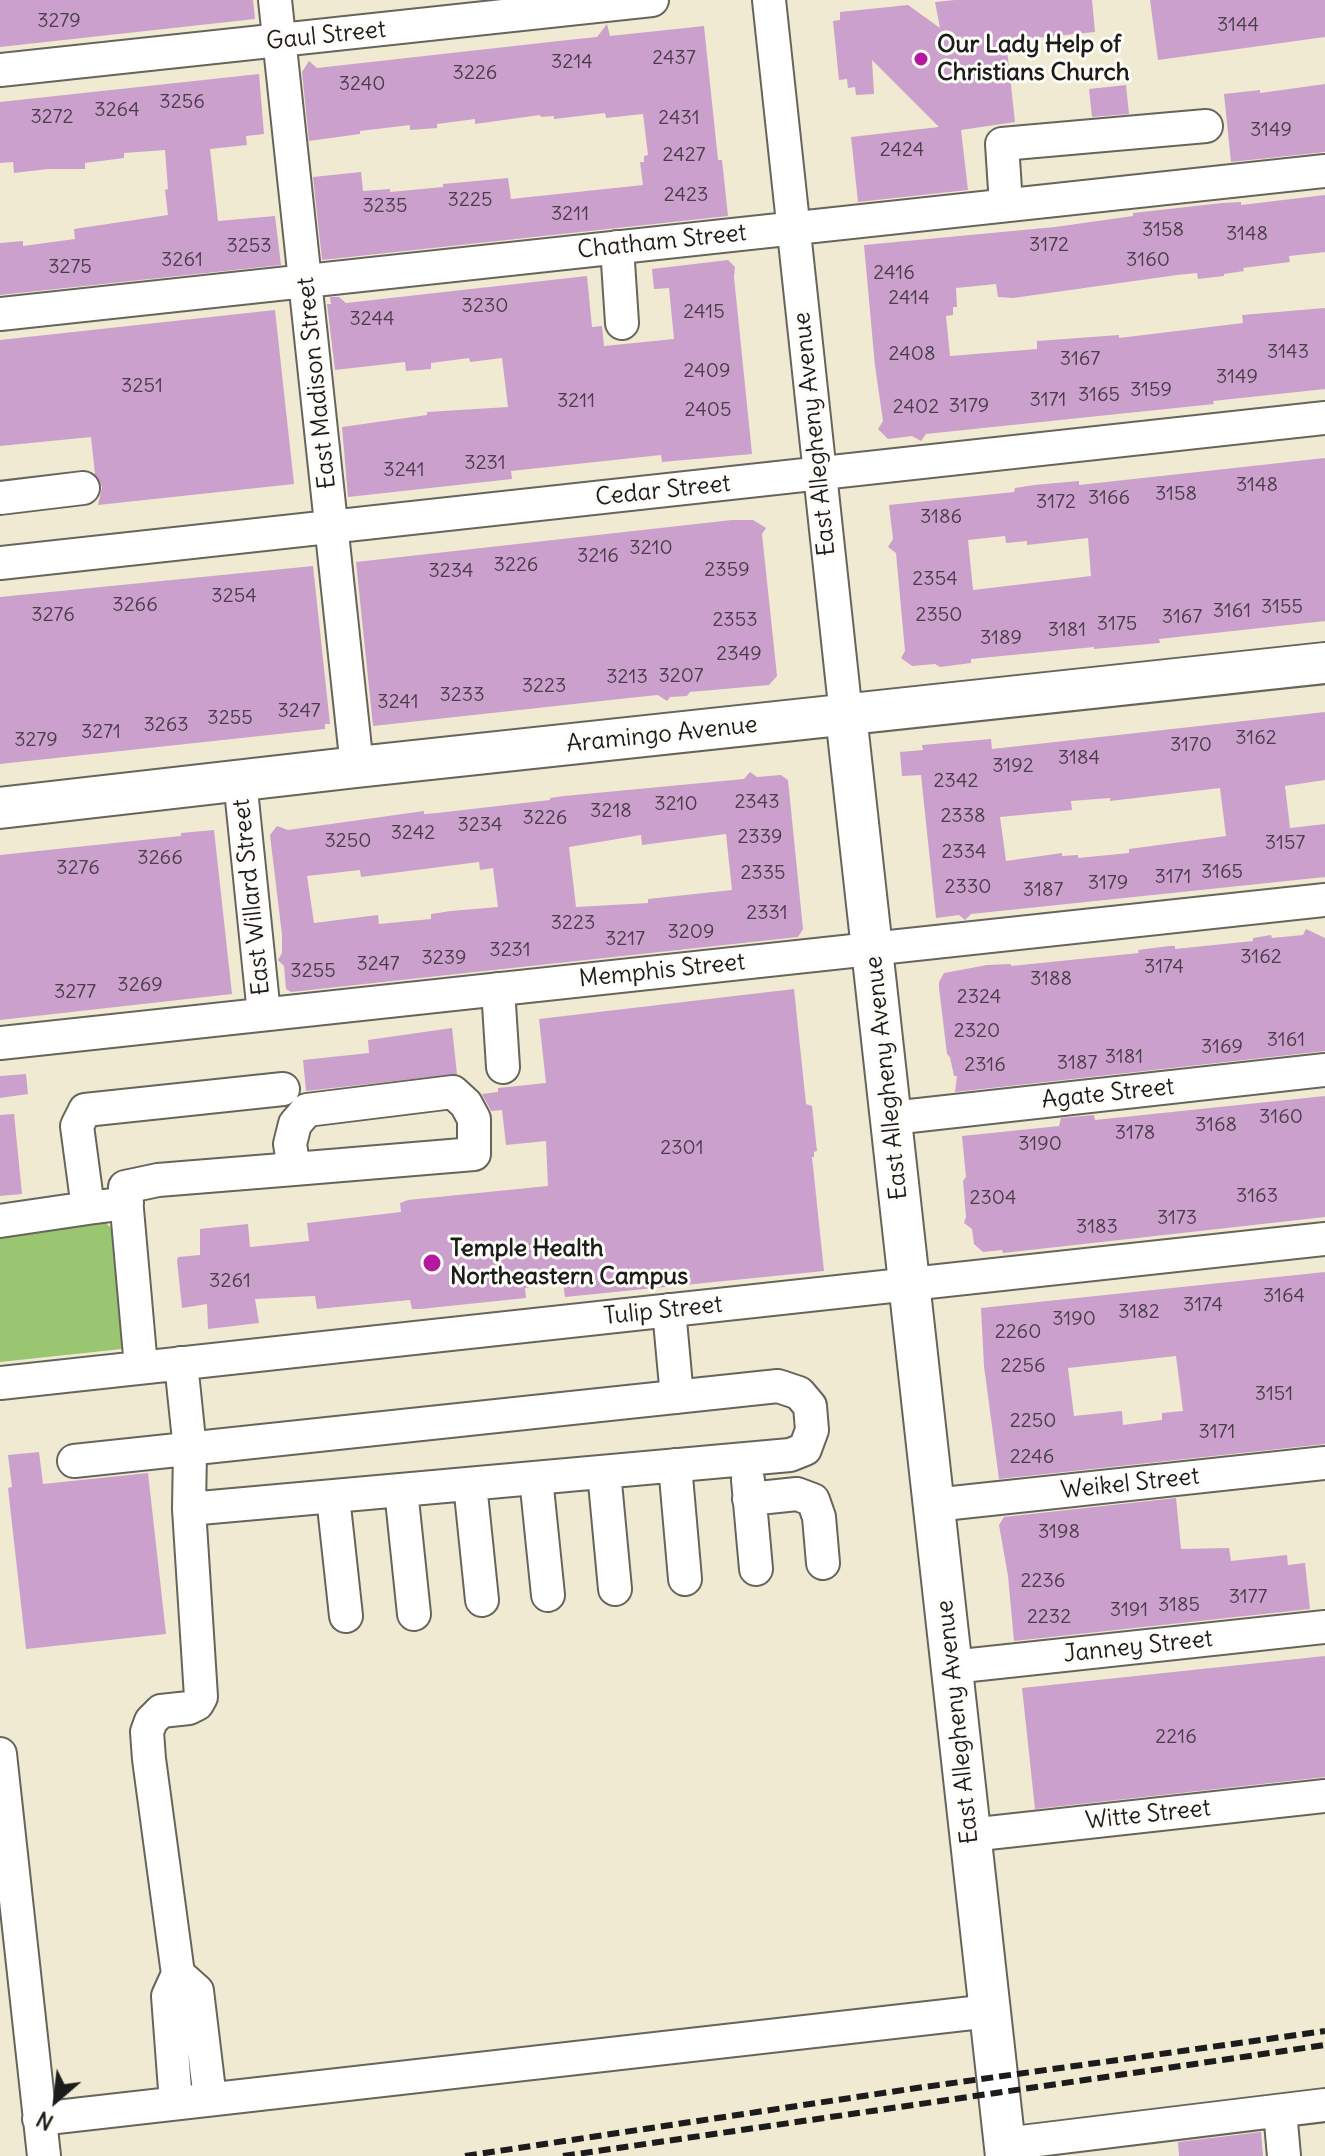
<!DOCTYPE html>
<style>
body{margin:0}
#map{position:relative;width:1325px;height:2156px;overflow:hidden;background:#efead1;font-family:Delius,sans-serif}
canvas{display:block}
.north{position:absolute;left:16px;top:2060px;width:80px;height:80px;-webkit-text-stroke:6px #fdfcf7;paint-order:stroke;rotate:208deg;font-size:22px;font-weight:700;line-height:32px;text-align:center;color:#1c1c1c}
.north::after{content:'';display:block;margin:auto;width:28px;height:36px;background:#1c1c1c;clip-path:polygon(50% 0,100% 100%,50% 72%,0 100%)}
</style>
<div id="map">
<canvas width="1325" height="2156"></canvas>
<div class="north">N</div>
</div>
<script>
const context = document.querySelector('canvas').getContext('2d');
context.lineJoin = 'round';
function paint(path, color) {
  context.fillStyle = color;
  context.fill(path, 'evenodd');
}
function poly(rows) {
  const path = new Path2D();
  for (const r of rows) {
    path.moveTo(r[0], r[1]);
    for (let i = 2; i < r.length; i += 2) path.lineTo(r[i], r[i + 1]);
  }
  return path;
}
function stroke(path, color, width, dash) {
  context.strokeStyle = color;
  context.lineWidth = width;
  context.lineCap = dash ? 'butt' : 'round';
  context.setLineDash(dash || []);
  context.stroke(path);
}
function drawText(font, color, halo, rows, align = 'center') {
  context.font = font + ' Delius,sans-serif';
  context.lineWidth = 6;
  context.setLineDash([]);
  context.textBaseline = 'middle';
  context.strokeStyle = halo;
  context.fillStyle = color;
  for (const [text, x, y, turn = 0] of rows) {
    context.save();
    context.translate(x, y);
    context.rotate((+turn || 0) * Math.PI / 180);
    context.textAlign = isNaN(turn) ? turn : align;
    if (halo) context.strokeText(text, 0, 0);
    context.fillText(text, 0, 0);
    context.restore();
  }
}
paint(poly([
 [103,1220,111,1228,122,1349,0,1362,0,1230]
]), '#9ac571');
paint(poly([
 [0,0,253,0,255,19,0,47],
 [955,0,1092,0,1095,32,1006,41,1015,122,961,130,968,190,858,202,851,137,939,127,872,60,874,94,856,95,855,87,848,88,847,79,839,80,833,21,840,20,840,12,908,5,940,28,935,2],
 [1150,0,1325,0,1325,37,1158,60],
 [607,24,610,36,704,26,718,160,722,160,728,216,322,260,313,177,361,172,363,191,390,189,390,192,443,187,443,184,508,178,511,199,643,185,640,162,644,162,644,156,648,155,643,114,606,118,605,113,554,119,554,116,541,117,540,115,475,124,475,119,437,124,437,128,410,130,410,125,360,131,360,134,309,141,302,72,309,61,317,68,577,39,597,37],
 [259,74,264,134,246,136,247,145,210,149,218,221,275,216,281,265,0,295,0,243,23,241,23,246,75,239,74,229,168,215,165,190,168,189,165,150,124,153,124,158,85,163,85,169,48,169,14,173,13,162,0,163,0,102],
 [1325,84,1325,152,1231,162,1224,94,1260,90,1260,93],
 [1126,85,1129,114,1092,117,1089,89],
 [1325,195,1325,252,1289,256,1290,262,1243,268,1244,271,1224,274,1224,276,1198,279,1197,273,1177,275,1013,298,998,297,996,284,956,288,957,307,953,307,953,315,946,316,950,356,1037,349,1037,341,1119,335,1119,338,1243,323,1242,315,1325,308,1325,389,1213,401,1214,404,964,430,926,434,921,441,912,436,888,439,878,429,883,421,875,366,864,245,1055,227,1133,216,1133,213,1222,203,1241,202,1241,205],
 [728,260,735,267,734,277,752,454,662,462,661,455,511,471,512,479,348,497,342,427,427,415,427,412,508,407,502,358,470,362,469,358,431,363,431,369,406,371,405,362,335,370,327,304,331,304,330,297,339,297,346,303,587,276,592,327,602,326,604,346,674,339,669,288,654,289,652,269],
 [275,310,294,484,98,505,102,487,95,474,91,437,0,446,0,340],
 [1325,458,1325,621,1159,639,1160,643,1094,649,1094,647,971,659,971,663,940,667,935,664,912,666,901,658,905,651,896,553,888,547,893,539,889,505,1014,492,1015,488,1034,485,1079,481,1079,485],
 [1005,536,1006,543,1027,541,1027,545,1088,538,1091,576,973,590,968,540],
 [732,520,753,520,766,528,762,534,777,676,769,685,690,692,687,696,670,697,667,701,658,695,638,697,373,726,356,562],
 [313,566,330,724,325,724,325,729,0,764,0,597],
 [1325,712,1325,780,1285,786,1290,828,1325,824,1325,877,971,914,965,920,959,915,936,918,921,775,902,776,900,752,923,750,922,745,991,739,992,749],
 [1220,788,1226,836,1129,849,1129,853,1078,858,1078,855,1062,856,1062,853,1006,861,1000,817,1072,810,1071,801,1110,798,1110,801],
 [750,772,757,777,781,775,788,780,803,929,798,937,291,992,286,989,284,966,278,960,282,953,282,935,270,835,277,826,288,830,424,811,424,814,437,813,550,800,550,798,564,796,744,779],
 [726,834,732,890,648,899,648,903,576,907,569,847,641,835,642,845],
 [479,862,480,870,493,868,498,907,451,911,431,914,431,919,379,924,378,915,314,923,307,876,360,870,361,877],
 [214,830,232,994,0,1020,0,855,181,836,181,833],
 [1306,929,1325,938,1325,1051,955,1092,957,1076,954,1076,950,1057,947,1054,939,988,939,982,944,973,987,965,1011,964,1011,966,1139,953,1138,950,1169,946,1175,946,1175,949,1253,941,1253,938,1271,935,1272,938,1303,935],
 [794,989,806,1104,812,1106,817,1151,814,1152,814,1157,812,1157,824,1271,565,1297,563,1283,525,1288,526,1298,420,1309,412,1309,410,1300,317,1309,315,1296,255,1299,259,1323,208,1329,207,1304,182,1308,177,1260,178,1257,200,1255,200,1229,248,1224,250,1247,309,1241,307,1223,401,1212,400,1203,408,1200,548,1186,546,1141,506,1145,502,1110,491,1111,482,1094,498,1092,498,1088,546,1083,539,1019],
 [452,1028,457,1074,306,1091,303,1060,369,1053,368,1040],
 [26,1074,28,1094,0,1098,0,1076],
 [1325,1096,1325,1217,1003,1253,1002,1250,983,1252,974,1244,972,1229,964,1223,966,1217,963,1181,966,1177,962,1136,1059,1126,1061,1118,1094,1115,1095,1120],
 [14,1114,22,1194,0,1196,0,1115],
 [1325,1272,1325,1444,999,1479,984,1366,981,1308],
 [1176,1356,1183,1411,1162,1413,1162,1420,1123,1425,1122,1411,1074,1416,1068,1368],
 [39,1452,43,1484,148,1473,166,1634,26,1649,8,1488,12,1487,8,1455],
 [1176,1498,1181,1549,1229,1548,1231,1561,1287,1555,1288,1565,1305,1563,1310,1609,1014,1641,1008,1576,999,1525,1004,1517],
 [1325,1656,1325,1777,1035,1809,1022,1688],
 [1261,2132,1263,2156,1179,2156,1178,2142]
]), '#cca0cc');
const minor = poly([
 [275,0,357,767],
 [769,0,846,715],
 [0,70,652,0],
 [1006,205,1002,144,1206,126],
 [617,247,622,323],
 [0,314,1325,171],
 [0,498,83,488],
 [0,563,1325,418],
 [240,780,264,1014],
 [498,989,503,1067],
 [0,1043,1325,900],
 [892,1118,1325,1070],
 [127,1203,88,1208,77,1126,85,1110,283,1089],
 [0,1221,88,1208],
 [669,1310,677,1397],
 [141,1367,125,1187,158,1180,294,1169,474,1154,474,1119,466,1104,453,1092,307,1110,295,1124,290,1144,294,1169],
 [0,1383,1325,1239],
 [74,1461,778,1386,799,1393,810,1406,812,1430,805,1449,790,1455,189,1509],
 [675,1465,685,1579],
 [604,1472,615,1589],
 [536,1478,548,1595],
 [748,1480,756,1569],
 [470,1484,482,1600],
 [401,1490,414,1614],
 [333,1497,346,1616],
 [749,1499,797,1494,813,1500,819,1517,823,1563],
 [934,1505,1325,1463],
 [952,1667,1325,1627],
 [0,1754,44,2156],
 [970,1835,1325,1796],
 [178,1974,197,1991,210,2099],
 [176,2103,168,1996,178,1974,149,1759,147,1732,151,1721,161,1711,189,1708,197,1704,201,1697,189,1509,190,1450,181,1363],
 [1280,2111,1284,2156],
 [39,2119,990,2011],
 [1005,2144,1325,2105]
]);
const major = poly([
 [846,715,1006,2156],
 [0,808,357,767,1325,663]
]);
stroke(minor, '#66645b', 36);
stroke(major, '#66645b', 44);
stroke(minor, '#fff', 32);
stroke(major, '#fff', 40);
stroke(poly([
 [465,2156,910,2089,1325,2031],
 [563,2156,1325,2045]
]), '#1c1c1c', 6, [12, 6]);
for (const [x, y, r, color] of [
 [921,59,8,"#b5179e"],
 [432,1263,10,"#b5179e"]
]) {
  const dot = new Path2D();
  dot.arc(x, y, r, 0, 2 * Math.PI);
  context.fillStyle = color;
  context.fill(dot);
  stroke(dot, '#fdfcf7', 3);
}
drawText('20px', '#483d48', null, [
 ["3279",59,21],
 ["3144",1238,25],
 ["2437",674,58],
 ["3214",572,62],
 ["3226",475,73],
 ["3240",362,84],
 ["3256",182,102],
 ["3264",117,110],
 ["3272",52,117],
 ["2431",679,118],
 ["3149",1271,130],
 ["2424",902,150],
 ["2427",684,155],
 ["2423",686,195],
 ["3225",470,200],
 ["3235",385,206],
 ["3211",570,214],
 ["3158",1163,230],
 ["3148",1247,234],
 ["3172",1049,245],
 ["3253",249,246],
 ["3261",182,260],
 ["3160",1148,260],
 ["3275",70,267],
 ["2416",894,273],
 ["2414",909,298],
 ["3230",485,306],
 ["2415",704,312],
 ["3244",372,319],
 ["3143",1288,352],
 ["2408",912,354],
 ["3167",1080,359],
 ["2409",707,371],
 ["3149",1237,377],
 ["3251",142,386],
 ["3159",1151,390],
 ["3165",1099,395],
 ["3171",1048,400],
 ["3211",576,401],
 ["3179",969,406],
 ["2402",916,407],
 ["2405",708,410],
 ["3231",485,463],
 ["3241",404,470],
 ["3148",1257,485],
 ["3158",1176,494],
 ["3166",1109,498],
 ["3172",1056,502],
 ["3186",941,517],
 ["3210",651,548],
 ["3216",598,556],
 ["3226",516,565],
 ["2359",727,570],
 ["3234",451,571],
 ["2354",935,579],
 ["3254",234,596],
 ["3266",135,605],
 ["3155",1282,607],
 ["3161",1232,611],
 ["3276",53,615],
 ["2350",939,615],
 ["3167",1182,617],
 ["2353",735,620],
 ["3175",1117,624],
 ["3181",1067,630],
 ["3189",1001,638],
 ["2349",739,654],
 ["3207",681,676],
 ["3213",627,677],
 ["3223",544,686],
 ["3233",462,695],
 ["3241",398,702],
 ["3247",299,711],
 ["3255",230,718],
 ["3263",166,725],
 ["3271",101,732],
 ["3162",1256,738],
 ["3279",36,740],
 ["3170",1191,745],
 ["3184",1079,758],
 ["3192",1013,766],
 ["2342",956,781],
 ["2343",757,802],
 ["3210",676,804],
 ["3218",611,811],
 ["2338",963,816],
 ["3226",545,818],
 ["3234",480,825],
 ["3242",413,833],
 ["2339",760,837],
 ["3250",348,841],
 ["3157",1285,843],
 ["2334",964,852],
 ["3266",160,858],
 ["3276",78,868],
 ["3165",1222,872],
 ["2335",763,873],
 ["3171",1173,877],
 ["3179",1108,883],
 ["2330",968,887],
 ["3187",1043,890],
 ["2331",767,913],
 ["3223",573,923],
 ["3209",691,932],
 ["3217",625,939],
 ["3231",510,950],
 ["3162",1261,957],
 ["3239",444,958],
 ["3247",378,964],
 ["3174",1164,967],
 ["3255",313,971],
 ["3188",1051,979],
 ["3269",140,985],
 ["3277",75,992],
 ["2324",979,997],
 ["2320",977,1031],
 ["3161",1286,1040],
 ["3169",1222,1047],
 ["3181",1124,1057],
 ["3187",1077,1063],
 ["2316",985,1065],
 ["3160",1281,1117],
 ["3168",1216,1125],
 ["3178",1135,1133],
 ["3190",1040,1144],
 ["2301",682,1148],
 ["3163",1257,1196],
 ["2304",993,1198],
 ["3173",1177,1218],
 ["3183",1097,1227],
 ["3261",230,1281],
 ["3164",1284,1296],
 ["3174",1203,1305],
 ["3182",1139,1312],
 ["3190",1074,1319],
 ["2260",1018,1332],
 ["2256",1023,1366],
 ["3151",1274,1394],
 ["2250",1033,1421],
 ["3171",1217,1432],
 ["2246",1032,1457],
 ["3198",1059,1532],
 ["2236",1043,1581],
 ["3177",1248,1597],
 ["3185",1179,1605],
 ["3191",1129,1610],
 ["2232",1049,1617],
 ["2216",1176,1737]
]);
drawText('24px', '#1c1c1c', '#fdfcf7', [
 ["Gaul Street",326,36,-6],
 ["Chatham Street",662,242,-6],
 ["East Madison Street",317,383,-96],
 ["East Allegheny Avenue",815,434,-96],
 ["Cedar Street",663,491,-6],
 ["Aramingo Avenue",662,735,-6],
 ["East Willard Street",252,897,-96],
 ["Memphis Street",662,971,-6],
 ["East Allegheny Avenue",887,1078,-96],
 ["Agate Street",1108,1094,-6],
 ["Tulip Street",663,1311,-6],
 ["Weikel Street",1130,1484,-6],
 ["Janney Street",1138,1647,-6],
 ["East Allegheny Avenue",958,1722,-96],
 ["Witte Street",1148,1815,-6]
]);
drawText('bold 24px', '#1c1c1c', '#fdfcf7', [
 ["Our Lady Help of",937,45],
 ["Christians Church",937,73],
 ["Temple Health",450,1249],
 ["Northeastern Campus",450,1277]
], 'left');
</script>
